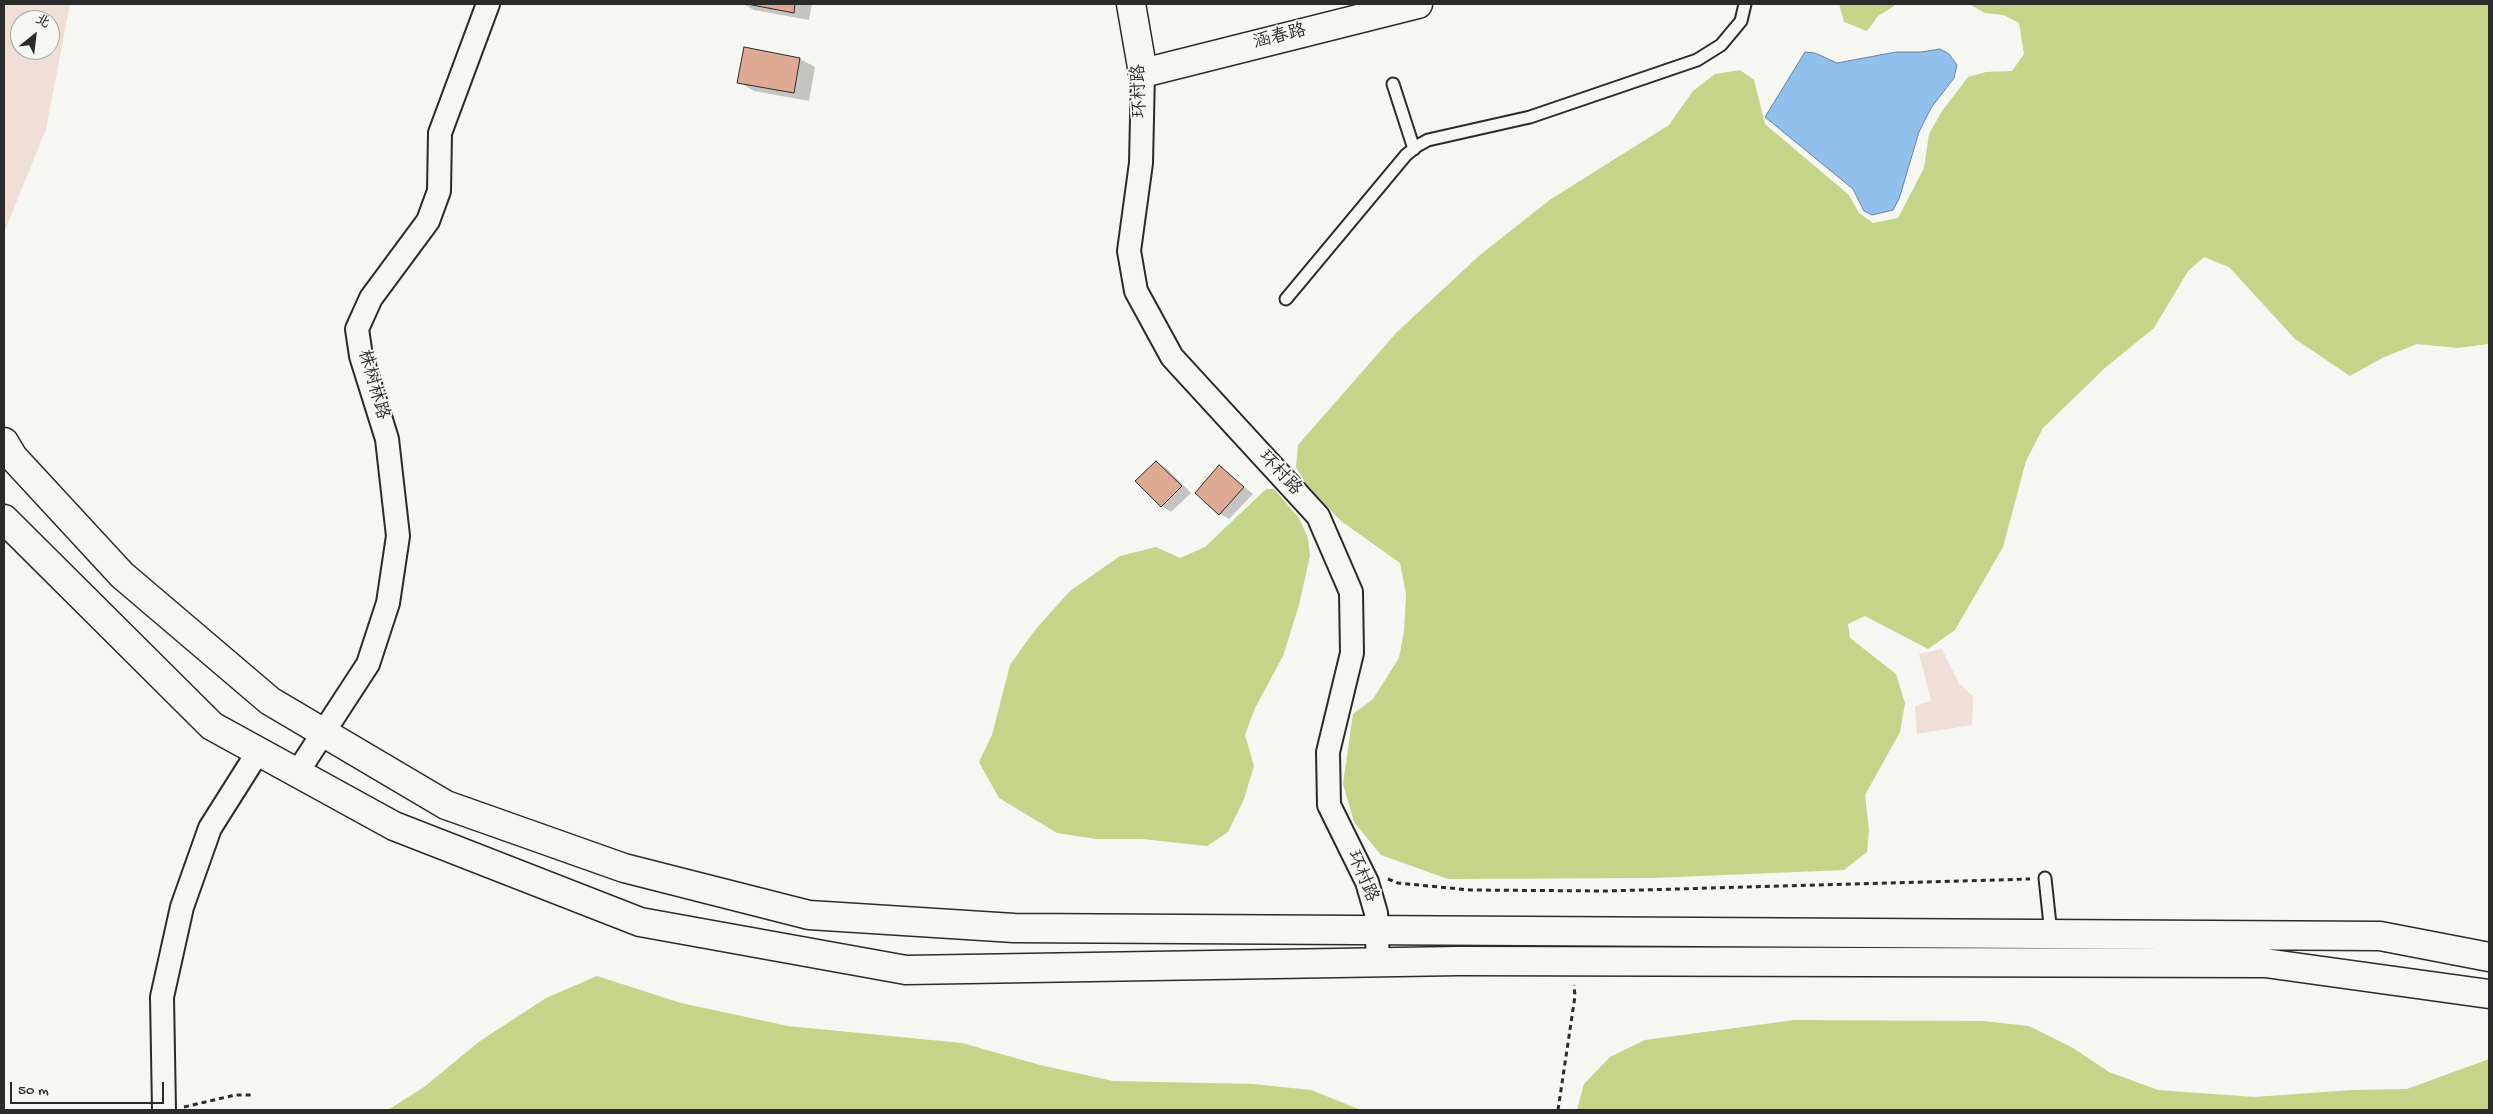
<!DOCTYPE html>
<meta charset="utf-8">
<style>
body{margin:0}
#map{position:relative;width:2493px;height:1114px;overflow:hidden;background:#f6f6f2;font-family:"Gochi Hand","LXGW WenKai TC",sans-serif}
canvas{display:block}
.frame{position:absolute;inset:0;border:5px solid #2b2b2b;pointer-events:none}
.north{position:absolute;left:10px;top:10px;width:50px;height:50px;box-sizing:border-box;background:#f6f6f2;border:1px solid #a5a5a2;border-radius:50%;rotate:29deg;font-size:14px;font-weight:700;line-height:20px;text-align:center;color:#2b2b2b}
.north::after{content:'';display:block;margin:auto;width:18px;height:22px;background:#2b2b2b;clip-path:polygon(50% 0,100% 100%,50% 72%,0 100%)}
.scale{position:absolute;left:10px;top:1082px;width:154px;height:22px;box-sizing:border-box;border:2px solid #2b2b2b;border-top:0;padding-left:6px;font-size:15px;line-height:18px;white-space:nowrap;color:#2b2b2b;-webkit-text-stroke:4px #f6f6f2;paint-order:stroke}
</style>
<div id="map">
<canvas width="2493" height="1114"></canvas>
<div class="frame"></div>
<div class="north">北</div>
<div class="scale">50 m</div>
</div>
<script>
const context = document.querySelector('canvas').getContext('2d');
context.lineJoin = 'round';
function paint(path, color) {
  context.fillStyle = color;
  context.fill(path, 'evenodd');
}
function poly(rows) {
  const path = new Path2D();
  for (const r of rows) {
    path.moveTo(r[0], r[1]);
    for (let i = 2; i < r.length; i += 2) path.lineTo(r[i], r[i + 1]);
  }
  return path;
}
function stroke(path, color, width, dash) {
  context.strokeStyle = color;
  context.lineWidth = width;
  context.lineCap = dash ? 'butt' : 'round';
  context.setLineDash(dash || []);
  context.stroke(path);
}
function drawText(font, color, halo, rows, align = 'center') {
  context.font = font + ' "Gochi Hand","LXGW WenKai TC",sans-serif';
  context.lineWidth = 4;
  context.setLineDash([]);
  context.textBaseline = 'middle';
  context.strokeStyle = halo;
  context.fillStyle = color;
  for (const [text, x, y, turn = 0] of rows) {
    context.save();
    context.translate(x, y);
    context.rotate((+turn || 0) * Math.PI / 180);
    context.textAlign = isNaN(turn) ? turn : align;
    if (halo) context.strokeText(text, 0, 0);
    context.fillText(text, 0, 0);
    context.restore();
  }
}
paint(poly([
 [4,4,70,4,46,129,4,233],
 [20,20,50,20,50,50,20,50],
 [1942,649,1960,685,1973,696,1972,725,1917,734,1915,706,1931,701,1919,654]
]), '#efdfd6');
paint(poly([
 [1839,4,1897,4,1878,16,1867,31,1844,22],
 [1969,4,2489,4,2489,344,2458,348,2417,344,2382,358,2350,376,2295,339,2229,267,2204,257,2188,271,2154,328,2106,367,2043,428,2026,461,2003,547,1955,630,1928,649,1865,616,1848,624,1850,638,1896,674,1905,703,1900,732,1865,795,1869,830,1867,852,1844,870,1654,878,1448,879,1381,855,1354,822,1343,784,1353,714,1373,699,1399,658,1404,631,1406,594,1400,563,1341,521,1306,484,1296,467,1298,445,1397,332,1480,255,1551,199,1669,125,1693,91,1715,74,1740,70,1754,80,1765,124,1849,195,1859,213,1873,223,1898,218,1924,168,1929,134,1942,111,1968,77,1986,72,2012,71,2024,54,2019,23,2004,15,1985,13],
 [1266,489,1274,489,1299,518,1308,538,1310,556,1299,605,1283,656,1255,708,1245,735,1254,766,1244,799,1228,832,1207,846,1142,839,1096,839,1057,833,999,798,979,762,992,735,1010,665,1035,630,1070,591,1120,556,1156,547,1180,558,1205,547],
 [597,976,681,1003,788,1026,962,1043,1040,1065,1113,1081,1253,1084,1311,1090,1361,1110,388,1110,424,1087,480,1041,546,998],
 [1795,1020,1983,1021,2029,1026,2073,1048,2109,1072,2158,1090,2254,1097,2352,1090,2407,1089,2489,1059,2489,1110,1577,1110,1584,1084,1610,1057,1645,1040]
]), '#c4d488');
const water = poly([
 [1940,49,1949,54,1957,65,1954,78,1931,108,1919,132,1899,199,1893,210,1872,215,1864,211,1853,189,1765,117,1805,52,1815,53,1837,63,1896,52,1921,52,1940,49]
]);
paint(water, '#91c0ec');
stroke(water, '#68849f', 1);
paint(poly([
 [743,4,812,4,809,20,754,10],
 [800,59,815,67,809,101,754,91,739,82],
 [1156,462,1166,468,1191,493,1171,512,1162,506],
 [1219,467,1253,494,1229,519,1220,514]
]), '#0003');
const building = poly([
 [747,4,795,4,794,13,747,4],
 [744,47,800,58,794,93,737,83,744,47],
 [1156,461,1182,486,1161,507,1135,481,1156,461],
 [1219,465,1244,487,1219,515,1195,493,1219,465]
]);
paint(building, '#dfaa94');
stroke(building, '#2b2b2b', 1);
const service = poly([
 [1393,84,1414,149],
 [1286,299,1406,155,1417,146,1428,140,1530,117,1697,60,1721,45,1741,21,1745,4],
 [2045,878,2051,934]
]);
const minor = poly([
 [1143,73,1141,163,1129,251,1136,291,1172,357,1318,516,1351,592,1352,653,1328,752,1329,805,1367,882,1376,913,1378,962],
 [297,773,368,664,388,603,398,536,387,439,361,356,357,329,371,298,428,221,439,191,440,133,488,4],
 [164,1110,162,997,182,907,210,828,258,752]
]);
const tertiary = poly([
 [1131,4,1143,73,1418,4]
]);
const secondary = poly([
 [4,442,13,457,122,575,270,701,446,805,624,868,809,915,1014,928,2380,936,2489,957],
 [4,519,212,726,394,826,640,922,906,970,1459,961,2265,963,2489,994]
]);
stroke(service, '#2b2b2b', 15);
stroke(minor, '#2b2b2b', 26);
stroke(tertiary, '#2b2b2b', 31);
stroke(secondary, '#2b2b2b', 31);
stroke(poly([
 [1388,879,1398,883,1470,890,1605,891,2030,879],
 [184,1107,235,1095,251,1095],
 [1558,1110,1575,996,1574,985]
]), '#2b2b2b', 3, [5, 4]);
stroke(service, '#f6f6f2', 11);
stroke(minor, '#f6f6f2', 22);
stroke(tertiary, '#f6f6f2', 28);
stroke(secondary, '#f6f6f2', 28);
drawText('18px', '#2b2b2b', '#f6f6f2', [
 ["涵春路",1280,38,-14],
 ["环村路",1141,91,-92],
 ["株树林路",372,385,74],
 ["环村路",1279,474,47],
 ["环村路",1361,877,67]
]);
</script>
